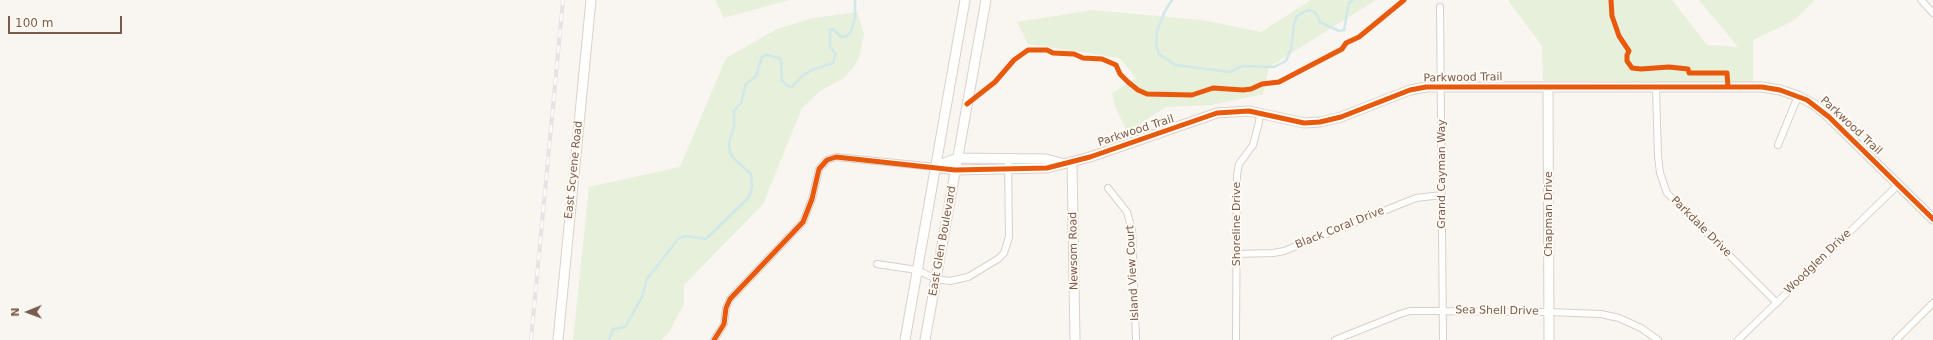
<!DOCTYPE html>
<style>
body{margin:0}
#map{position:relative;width:1933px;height:340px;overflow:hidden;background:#f9f5f0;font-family:"DejaVu Sans",sans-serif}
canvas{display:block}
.north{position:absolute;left:8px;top:292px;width:40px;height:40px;-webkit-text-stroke:3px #fffaf3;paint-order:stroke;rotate:269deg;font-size:11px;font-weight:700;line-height:16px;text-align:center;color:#7a5c4d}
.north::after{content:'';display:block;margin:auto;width:14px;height:18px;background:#7a5c4d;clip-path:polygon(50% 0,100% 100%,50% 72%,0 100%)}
.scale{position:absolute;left:8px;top:16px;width:114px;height:18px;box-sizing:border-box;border:2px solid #7a5c4d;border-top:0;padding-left:5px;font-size:12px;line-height:14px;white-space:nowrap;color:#7a5c4d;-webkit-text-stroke:3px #fffaf3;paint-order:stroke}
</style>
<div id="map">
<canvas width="1933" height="340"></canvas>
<div class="north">N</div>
<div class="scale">100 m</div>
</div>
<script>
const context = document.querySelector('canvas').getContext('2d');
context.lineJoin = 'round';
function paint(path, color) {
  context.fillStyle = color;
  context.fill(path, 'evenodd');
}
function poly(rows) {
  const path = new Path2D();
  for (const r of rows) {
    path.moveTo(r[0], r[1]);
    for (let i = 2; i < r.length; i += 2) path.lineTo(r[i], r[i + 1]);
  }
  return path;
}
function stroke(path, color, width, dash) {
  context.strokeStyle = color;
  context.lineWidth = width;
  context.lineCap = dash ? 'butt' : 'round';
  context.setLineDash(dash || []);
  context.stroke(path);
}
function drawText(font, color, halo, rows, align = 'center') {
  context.font = font + ' "DejaVu Sans",sans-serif';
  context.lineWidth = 4;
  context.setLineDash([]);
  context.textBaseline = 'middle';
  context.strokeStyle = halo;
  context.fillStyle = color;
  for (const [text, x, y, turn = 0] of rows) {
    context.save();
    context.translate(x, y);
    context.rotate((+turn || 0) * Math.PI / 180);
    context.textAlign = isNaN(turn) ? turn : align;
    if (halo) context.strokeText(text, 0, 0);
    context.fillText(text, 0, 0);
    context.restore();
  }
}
paint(poly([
 [715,0,789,0,724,18],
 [1311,0,1376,0,1269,67,1263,94,1212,105,1166,107,1127,132,1115,106,1112,93,1136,78,1120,58,1028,44,1017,22,1093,10,1202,20,1261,32],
 [1508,0,1672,0,1707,45,1738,47,1699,0,1815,0,1793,21,1753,40,1753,82,1543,81,1542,46],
 [857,12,864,34,859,58,852,69,844,78,820,91,802,108,763,204,684,285,684,304,668,334,661,340,573,340,589,187,680,167,726,58,777,29,813,18]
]), '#e7f0db');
stroke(poly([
 [1172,0,1165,11,1157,31,1156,45,1159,54,1175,65,1229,72,1243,66,1274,67,1286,61,1291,49,1294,24,1297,16,1304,12,1310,10,1316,13,1320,22,1339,31,1344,30,1349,3,1353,0],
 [609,340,613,329,625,327,642,297,647,279,678,239,685,236,706,239,749,197,752,187,751,174,734,159,730,152,729,143,734,127,734,111,741,103,746,84,756,76,762,57,767,55,779,58,781,62,782,80,786,85,792,87,802,76,812,70,833,63,836,54,830,47,830,30,833,29,841,37,847,36,851,31,855,18,855,0]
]), '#d0e8ea', 2.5);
const street = poly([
 [1921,0,1933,13],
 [1440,7,1443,340],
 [1656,88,1658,156,1660,173,1667,193,1777,303],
 [1778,145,1798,96],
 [1108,188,1127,212,1132,230,1136,340],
 [1237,254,1273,253,1284,251,1416,198,1442,195],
 [877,264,917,270,936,279,950,281,968,277,998,259,1004,253,1009,237,1008,159],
 [714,340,724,324,726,308,730,299,803,222,812,199,819,169,827,160,836,157,936,167],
 [1236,340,1237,175,1239,164,1253,145,1259,122,1260,113],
 [1335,340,1400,314,1410,311,1443,311,1549,312,1601,314,1619,318,1641,328,1658,340],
 [1738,340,1898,185],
 [1896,340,1933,303]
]);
const secondary = poly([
 [1548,88,1549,340],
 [1072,162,1075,340],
 [937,166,957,158,1046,159,1061,163],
 [936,167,955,170,1047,168,1090,157,1217,113,1249,111,1304,123,1320,122,1341,117,1410,90,1426,87,1762,87,1780,90,1798,96,1815,105,1829,117,1933,219],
 [558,340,591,0],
 [905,340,965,0],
 [925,340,986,0]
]);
stroke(street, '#d7d1cb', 8);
stroke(secondary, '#d9d2cb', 11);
stroke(street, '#fefefd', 6);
stroke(secondary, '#fefefd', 9);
const rail = poly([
 [531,340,563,0]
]);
stroke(rail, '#e6e3e7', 4);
stroke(rail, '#fffaf3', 2.5, [8]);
stroke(poly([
 [1611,0,1612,16,1619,36,1629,51,1627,55,1627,61,1632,68,1641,69,1669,67,1688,69,1689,73,1727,73,1728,87],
 [967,104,995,82,1014,60,1028,50,1047,50,1053,53,1074,54,1083,58,1102,59,1116,65,1120,74,1128,82,1138,90,1147,94,1192,95,1213,88,1243,90,1251,89,1262,84,1279,82,1342,49,1346,43,1359,37,1404,0],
 [714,340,724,324,726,308,730,299,803,222,812,199,819,169,827,160,836,157,955,170,1047,168,1090,157,1217,113,1249,111,1304,123,1320,122,1341,117,1410,90,1426,87,1762,87,1780,90,1807,100,1829,117,1933,219]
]), '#e8590c', 5);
drawText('11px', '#7a5c4d', '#fffaf3', [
 ["Parkwood Trail",1463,78,-1],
 ["Parkwood Trail",1851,126,43],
 ["Parkwood Trail",1136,131,-18],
 ["East Scyene Road",574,170,-84],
 ["Grand Cayman Way",1442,174,-90],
 ["Chapman Drive",1549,214,-90],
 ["Shoreline Drive",1237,224,-90],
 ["Parkdale Drive",1701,227,45],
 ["Black Coral Drive",1340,228,-22],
 ["East Glen Boulevard",943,241,-80],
 ["Newsom Road",1074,251,-91],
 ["Woodglen Drive",1818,262,-44],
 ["Island View Court",1133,273,-93],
 ["Sea Shell Drive",1497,311,1]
]);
</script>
